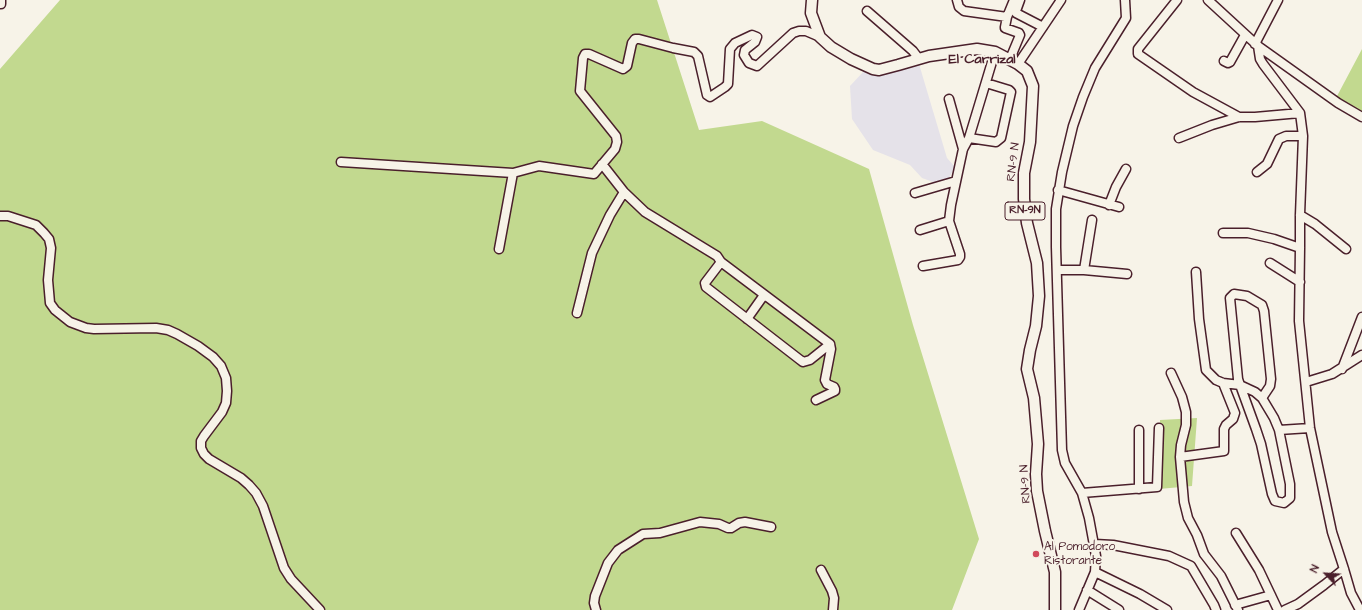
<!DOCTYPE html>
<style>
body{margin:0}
#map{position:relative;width:1362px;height:610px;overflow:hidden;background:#f7f3e8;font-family:"Architects Daughter",sans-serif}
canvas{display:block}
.north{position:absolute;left:1306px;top:554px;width:40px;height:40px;-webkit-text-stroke:3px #f7f3e8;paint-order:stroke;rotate:295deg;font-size:11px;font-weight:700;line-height:16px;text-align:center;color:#4a1f2b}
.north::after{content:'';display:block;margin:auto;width:14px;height:18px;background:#4a1f2b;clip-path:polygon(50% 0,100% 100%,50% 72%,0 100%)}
</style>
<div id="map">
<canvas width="1362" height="610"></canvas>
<div class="north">N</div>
</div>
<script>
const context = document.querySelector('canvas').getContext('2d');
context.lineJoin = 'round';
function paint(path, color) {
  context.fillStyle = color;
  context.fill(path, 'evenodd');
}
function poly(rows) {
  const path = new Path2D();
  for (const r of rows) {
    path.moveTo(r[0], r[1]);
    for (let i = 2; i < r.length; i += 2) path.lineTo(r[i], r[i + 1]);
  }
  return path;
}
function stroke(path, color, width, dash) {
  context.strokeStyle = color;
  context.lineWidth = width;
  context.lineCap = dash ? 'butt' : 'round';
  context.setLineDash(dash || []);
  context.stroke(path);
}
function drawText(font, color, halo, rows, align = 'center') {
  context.font = font + ' "Architects Daughter",sans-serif';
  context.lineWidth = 4;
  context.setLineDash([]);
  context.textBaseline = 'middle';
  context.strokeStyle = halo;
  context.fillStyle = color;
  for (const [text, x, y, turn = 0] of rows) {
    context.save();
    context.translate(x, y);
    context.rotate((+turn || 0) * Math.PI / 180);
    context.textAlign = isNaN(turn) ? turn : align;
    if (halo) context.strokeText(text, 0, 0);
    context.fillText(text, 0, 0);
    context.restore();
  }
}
paint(poly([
 [919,64,947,158,955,167,949,178,936,183,922,178,910,165,873,150,852,119,850,86,864,71,876,72]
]), '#e5e2e9');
paint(poly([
 [60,0,657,0,699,130,762,121,869,169,913,325,979,539,952,610,0,610,0,69],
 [1362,49,1362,113,1336,98],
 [1197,418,1192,486,1159,489,1160,420]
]), '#c2d98f');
const minor = poly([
 [1,0,1,4],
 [957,0,959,7,964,11,1007,17],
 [1020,0,1016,11,1016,13,1043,27],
 [1177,0,1138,49,1138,54,1193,92,1239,117],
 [1208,0,1258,46,1338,103,1362,117],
 [867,11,913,51,919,59],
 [1255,44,1278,0],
 [1258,46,1260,59,1263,64,1300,113,1303,136,1300,215,1300,248,1299,321,1310,428,1332,532,1344,569,1351,593,1360,610],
 [1010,59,1020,35,1019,33,1005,28,1005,27,1007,17,1014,0],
 [1224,61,1228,63,1230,62,1245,35],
 [1018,64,1061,0],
 [949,99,963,149],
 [969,138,996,142,1001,138,1011,92,1009,90,986,83],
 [1179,138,1212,125,1239,117,1255,117,1300,113],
 [341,162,513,173,539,166,594,174,615,149,617,142,616,136,580,91,583,58,585,54,589,54,623,69,627,66,632,43,635,39,639,39,673,48,694,52,698,56,707,95,710,97,725,87,728,84,730,49,735,43,752,35,757,37,755,42,745,50,744,55,749,63,757,66,793,33,799,31,806,31,820,37],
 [602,164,624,192,645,212,717,256,721,262,830,344,831,349,825,380,827,384,834,387,835,389,835,391,816,400],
 [1257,172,1267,164,1279,139,1286,136,1303,136],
 [1058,190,1119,207],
 [915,193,956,181],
 [1109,205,1116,187,1126,169],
 [1300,215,1315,224,1346,249],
 [0,216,8,216,36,225,44,233,49,239,51,248,48,280,50,303,55,310,70,322,86,328,94,329,156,328,168,330,177,334,198,346,213,357,221,366,226,378,227,391,226,403,222,412,204,436,201,441,201,448,204,454,209,459,241,478,249,485,256,493,263,506,284,568,291,579,320,610],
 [920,230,949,221],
 [1223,233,1248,233,1274,239,1300,248],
 [499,249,513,173],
 [721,262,705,283,706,287,799,359,803,362,810,360,830,344],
 [1270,263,1300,282],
 [923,266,958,260,960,257,960,254,949,221,951,205,963,149,969,138,995,52],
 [1057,270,1084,270,1127,274],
 [1084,270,1092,220],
 [1196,272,1199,319,1206,370,1216,380,1223,383,1240,385,1255,392,1262,398,1270,386,1271,379,1264,311,1262,305,1247,296,1234,294,1230,298,1238,379,1240,385,1256,429,1261,444,1272,494,1275,501,1284,503,1290,498,1290,484,1279,430,1310,428],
 [577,313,592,253,610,215,624,192],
 [747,319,764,295],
 [1342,369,1362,317],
 [1171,373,1182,397,1186,412,1186,425,1181,445,1180,457,1184,502,1188,518,1197,535,1204,554,1221,576,1238,610],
 [1306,382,1332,374,1362,355],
 [1262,398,1274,418,1279,430],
 [1139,430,1139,489],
 [1180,457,1224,451,1224,429,1226,425,1233,419,1235,413,1223,383],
 [1082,493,1157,487,1159,428],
 [1236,533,1259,570,1278,610],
 [1095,544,1113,545,1169,556,1191,566,1214,605,1216,610],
 [821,570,832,591,834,598,833,610],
 [1095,572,1140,594,1167,610],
 [1087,590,1119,610],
 [1235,605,1271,595],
 [596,610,594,603,595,596,608,563,618,550,643,534,660,533,700,522,719,524,728,528,731,528,739,523,745,522,771,527],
 [1079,610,1095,572,1096,556,1089,518,1082,493,1065,463,1062,450,1056,247,1056,209,1062,172,1073,126,1083,97,1095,68,1126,18,1125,0],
 [1285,610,1298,604,1324,585,1344,569]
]);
const major = poly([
 [812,0,811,13,820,37,831,47,851,59,873,69,879,70,898,65,929,56,977,49,995,52,1018,64,1027,71,1033,86,1030,142,1024,173,1024,199,1027,223,1037,263,1039,296,1036,326,1030,350,1027,369,1034,398,1038,444,1036,474,1037,491,1045,531,1055,572,1055,610]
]);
stroke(minor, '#4a1f2b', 11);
stroke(major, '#4a1f2b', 13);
stroke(minor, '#f7f3e8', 8);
stroke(major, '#f7f3e8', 10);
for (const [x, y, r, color] of [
 [1036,554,4,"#d1495b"]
]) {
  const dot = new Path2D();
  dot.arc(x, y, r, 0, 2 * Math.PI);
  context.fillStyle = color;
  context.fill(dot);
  stroke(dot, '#f7f3e8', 1.5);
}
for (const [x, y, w] of [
 [1025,211,40]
]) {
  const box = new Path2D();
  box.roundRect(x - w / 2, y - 9, w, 18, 3);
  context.fillStyle = '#f7f3e8';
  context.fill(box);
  stroke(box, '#4a1f2b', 1);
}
drawText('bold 11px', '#4a1f2b', null, [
 ["RN-9N",1025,211]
]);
drawText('12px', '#4a1f2b', '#f7f3e8', [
 ["RN-9 N",1014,162,-83],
 ["RN-9 N",1026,484,-94]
]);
drawText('12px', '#4a1f2b', '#f7f3e8', [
 ["Al Pomodoro",1044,547],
 ["Ristorante",1044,561]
], 'left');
drawText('bold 14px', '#4a1f2b', '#f7f3e8', [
 ["El Carrizal",982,60]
]);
</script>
